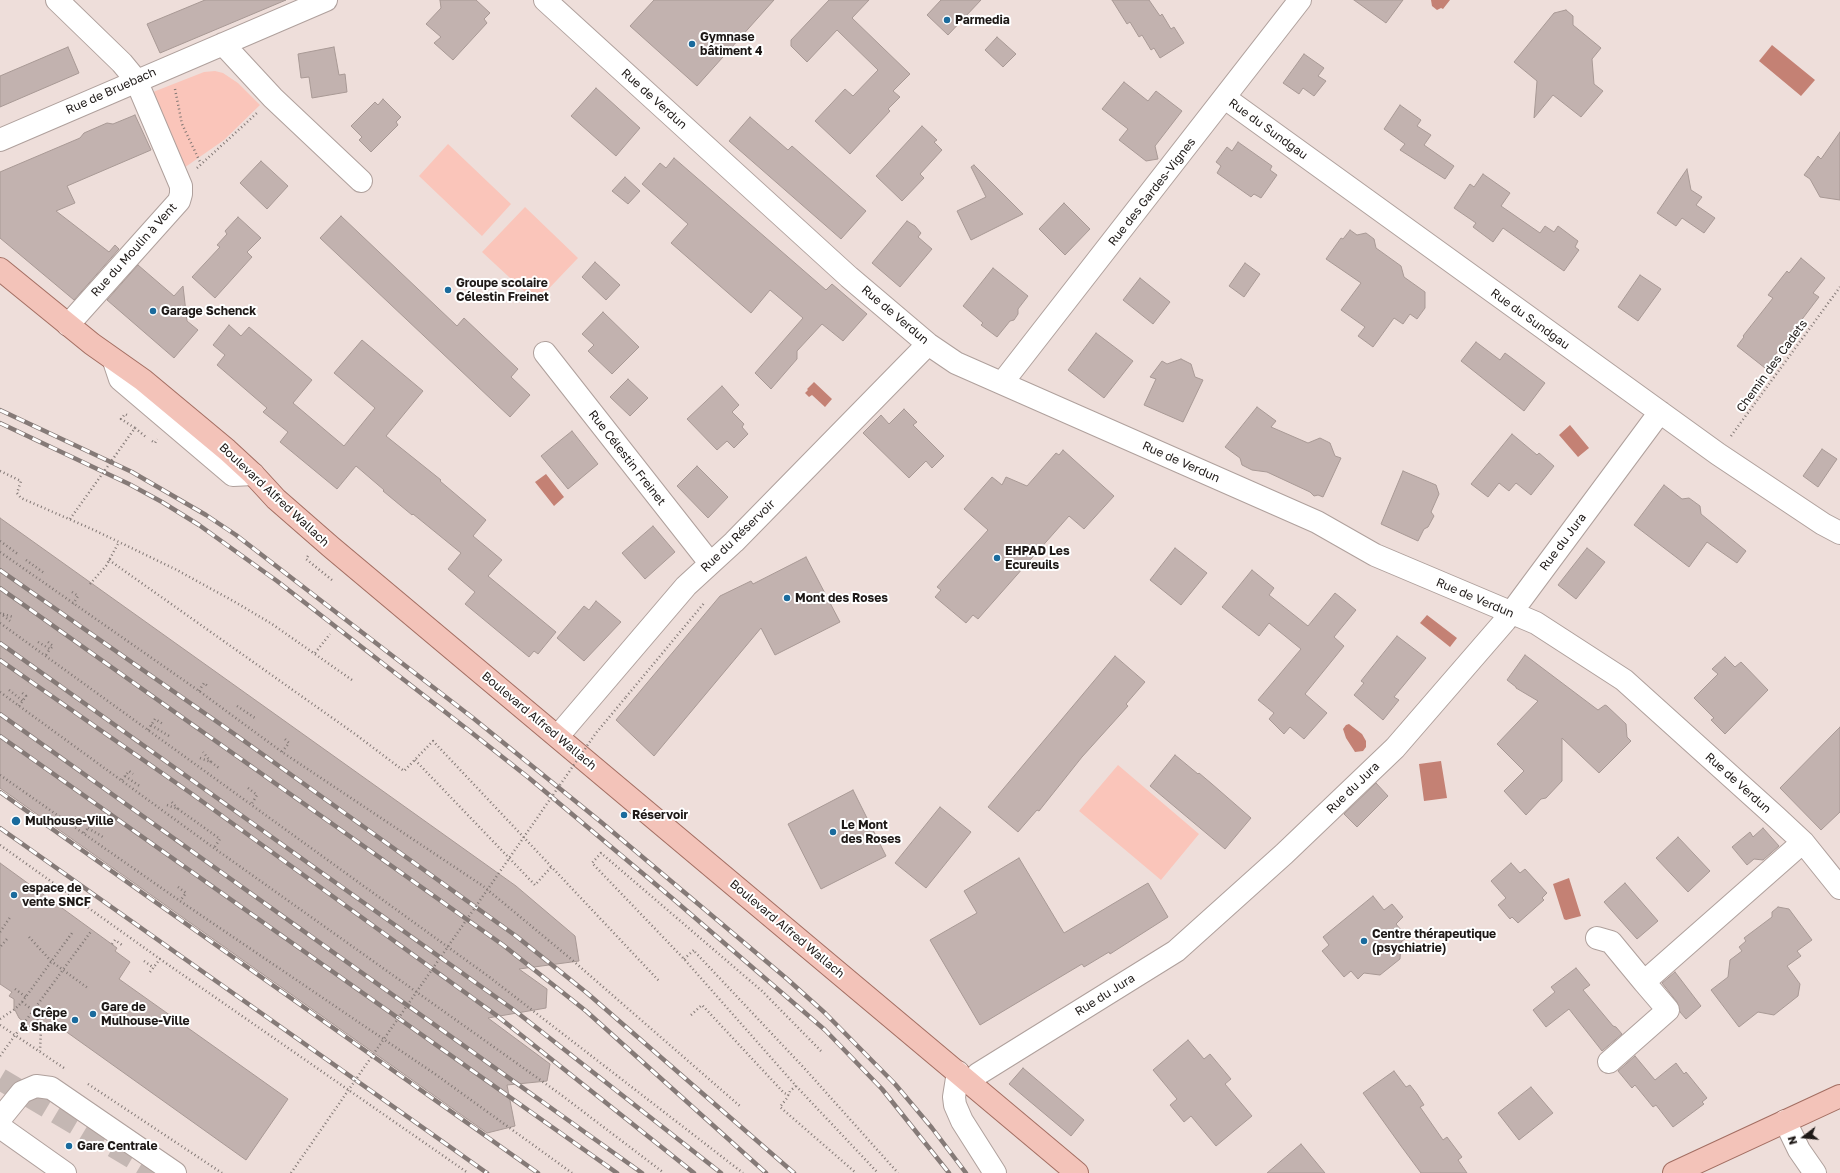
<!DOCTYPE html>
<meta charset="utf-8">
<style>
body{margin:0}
#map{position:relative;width:1840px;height:1173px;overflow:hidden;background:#eededa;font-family:"Golos Text",sans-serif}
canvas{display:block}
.north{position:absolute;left:1784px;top:1117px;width:40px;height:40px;-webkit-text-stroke:3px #fff;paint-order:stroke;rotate:254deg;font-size:11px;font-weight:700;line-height:16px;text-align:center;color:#1e1917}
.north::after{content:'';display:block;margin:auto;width:14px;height:18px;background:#1e1917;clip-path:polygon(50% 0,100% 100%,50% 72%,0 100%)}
</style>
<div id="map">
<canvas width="1840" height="1173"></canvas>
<div class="north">N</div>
</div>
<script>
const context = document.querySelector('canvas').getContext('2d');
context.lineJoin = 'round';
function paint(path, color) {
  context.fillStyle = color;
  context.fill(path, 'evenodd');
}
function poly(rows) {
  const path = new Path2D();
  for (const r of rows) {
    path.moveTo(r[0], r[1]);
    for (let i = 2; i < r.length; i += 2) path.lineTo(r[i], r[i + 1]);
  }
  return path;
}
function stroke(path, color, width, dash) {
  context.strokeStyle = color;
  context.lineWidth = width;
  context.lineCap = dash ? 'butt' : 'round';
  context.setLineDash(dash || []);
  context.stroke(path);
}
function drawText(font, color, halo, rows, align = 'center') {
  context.font = font + ' "Golos Text",sans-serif';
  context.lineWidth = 4;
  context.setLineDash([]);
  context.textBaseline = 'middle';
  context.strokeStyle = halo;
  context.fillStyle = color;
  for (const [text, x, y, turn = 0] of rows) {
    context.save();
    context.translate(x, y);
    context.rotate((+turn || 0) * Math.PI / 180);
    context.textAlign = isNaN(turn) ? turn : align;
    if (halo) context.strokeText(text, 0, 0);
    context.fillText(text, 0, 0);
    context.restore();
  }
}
paint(poly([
 [215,71,223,73,238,83,260,105,224,140,181,170,148,94,204,72],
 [448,144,511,204,482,236,419,176],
 [525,207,578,258,536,302,482,252],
 [1118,765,1199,834,1161,880,1079,811]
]), '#fac5ba');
paint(poly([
 [1431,0,1450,0,1443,9,1441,8,1437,10,1432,6],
 [1772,45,1815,80,1801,96,1759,61],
 [814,382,832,399,825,407,812,395,809,397,805,393,808,390,807,389],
 [1570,425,1589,448,1578,457,1559,435],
 [546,474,564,497,554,506,535,482],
 [1427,615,1457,638,1450,647,1420,623],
 [1349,724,1362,734,1366,741,1366,747,1363,751,1355,752,1346,738,1343,729,1346,725],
 [1441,761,1447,798,1424,801,1419,764],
 [1569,878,1581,916,1566,920,1564,919,1553,884]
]), '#c48174');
const building = poly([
 [205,0,286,0,160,53,147,24,205,0],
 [440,0,476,0,490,13,484,19,487,23,453,60,434,43,441,37,426,24,441,8,440,0],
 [654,0,774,0,697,86,630,26,654,0],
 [829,0,869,0,852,18,910,74,893,91,900,97,888,109,890,111,850,154,815,121,845,89,853,96,878,70,837,30,807,62,791,46,791,40,829,0],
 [941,0,981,0,948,35,927,15,941,0],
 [1112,0,1149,0,1160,16,1162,14,1171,29,1174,27,1184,43,1160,58,1154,48,1151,50,1142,35,1139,37,1130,22,1127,24,1112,0],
 [1354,0,1403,0,1386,23,1354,0],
 [1566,10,1573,16,1573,25,1601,48,1592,59,1594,84,1603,91,1581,117,1553,95,1534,118,1537,81,1514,62,1554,13,1566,10],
 [997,37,1016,54,1003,67,985,50,997,37],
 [68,47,79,73,0,107,0,76,68,47],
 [334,47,339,75,345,74,347,92,312,98,309,77,301,78,298,54,334,47],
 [1304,54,1324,68,1318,76,1326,81,1314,96,1303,88,1299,94,1283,83,1304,54],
 [1124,82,1148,101,1156,91,1182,111,1155,146,1158,159,1146,161,1119,140,1128,129,1102,109,1124,82],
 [596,88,640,128,616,156,571,116,596,88],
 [383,99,401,117,396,122,398,125,371,152,359,140,362,137,351,126,375,102,378,105,383,99],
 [1400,105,1421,120,1417,126,1431,135,1424,145,1454,166,1445,179,1400,150,1405,144,1384,129,1400,105],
 [135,115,151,150,67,186,75,203,56,211,109,252,115,245,119,249,74,300,0,238,0,172,80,138,84,133,107,123,113,124,135,115],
 [750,117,788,150,792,146,866,211,841,239,729,141,750,117],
 [922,126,937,140,934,142,942,150,920,174,924,178,902,201,876,176,922,126],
 [1840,132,1840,200,1820,197,1810,179,1804,175,1818,156,1821,159,1840,132],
 [1238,142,1272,166,1270,170,1277,175,1261,198,1254,194,1251,197,1217,173,1221,166,1216,162,1227,147,1232,151,1238,142],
 [674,158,826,290,832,284,867,314,843,341,822,324,797,351,797,359,771,389,755,373,803,318,770,290,751,313,671,243,688,224,642,184,660,163,666,168,674,158],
 [261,161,288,186,267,209,240,183,261,161],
 [974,165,1023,214,971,240,957,211,986,197,971,167,974,165],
 [1687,169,1691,190,1702,197,1696,205,1715,218,1704,233,1682,218,1676,226,1657,213,1687,169],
 [1483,174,1510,193,1501,206,1540,233,1545,226,1554,232,1558,226,1578,241,1575,247,1579,250,1564,271,1503,228,1493,242,1473,227,1476,223,1454,208,1470,184,1474,187,1483,174],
 [625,177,640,191,628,204,612,191,625,177],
 [1064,203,1090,229,1065,255,1039,229,1064,203],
 [341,216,457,326,464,318,518,369,511,377,530,395,510,417,320,238,341,216],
 [238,217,261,238,247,252,252,257,215,298,192,277,220,247,217,245,227,234,225,231,238,217],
 [907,221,915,226,921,233,918,237,932,249,900,287,872,263,907,221],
 [1350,230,1357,235,1366,233,1374,239,1376,248,1401,266,1404,277,1425,292,1425,308,1417,319,1410,314,1403,324,1394,318,1373,347,1358,336,1365,327,1341,310,1361,283,1326,259,1341,238,1343,239,1350,230],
 [1801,258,1825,278,1813,293,1819,297,1765,368,1737,346,1744,337,1743,336,1773,298,1768,295,1787,271,1789,273,1801,258],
 [595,262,620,285,606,300,582,277,595,262],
 [1245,263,1260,274,1244,297,1229,286,1245,263],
 [138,265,174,296,183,286,187,321,198,330,174,358,107,300,138,265],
 [993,268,1028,296,1018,309,1018,314,1014,320,1010,321,997,337,981,325,983,323,963,306,993,268],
 [1640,275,1661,289,1638,321,1618,307,1640,275],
 [1140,278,1170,302,1153,324,1123,300,1140,278],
 [603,312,639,347,612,374,588,351,594,345,582,334,603,312],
 [229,325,241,336,249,327,312,380,293,403,344,446,375,408,334,373,362,340,423,391,386,436,441,480,440,481,486,520,473,536,502,560,488,576,556,632,538,654,534,651,529,657,465,604,475,592,448,569,461,553,413,514,412,515,383,491,384,490,356,466,337,489,280,442,288,432,263,412,267,408,217,365,225,355,213,345,229,325],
 [1096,333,1133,361,1104,398,1068,370,1096,333],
 [1476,342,1500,360,1505,353,1545,383,1524,411,1461,361,1476,342],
 [1181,359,1191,364,1195,377,1203,380,1183,422,1144,405,1156,379,1150,377,1162,361,1167,364,1181,359],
 [628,379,648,398,630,416,610,397,628,379],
 [722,386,739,405,732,412,744,424,742,427,748,434,734,448,727,441,717,450,687,419,722,386],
 [1257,407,1276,421,1271,427,1308,443,1320,438,1330,443,1335,456,1341,458,1323,497,1318,495,1314,496,1310,492,1267,472,1252,470,1242,465,1240,458,1225,447,1257,407],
 [904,409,917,422,913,425,944,456,932,468,926,461,909,478,863,433,881,415,889,424,904,409],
 [572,431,598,464,568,489,541,456,572,431],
 [1512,434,1537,455,1539,453,1554,466,1531,495,1516,483,1509,491,1499,483,1488,497,1471,484,1512,434],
 [1822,449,1837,459,1818,487,1803,476,1822,449],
 [1063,450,1114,496,1084,529,1069,516,978,619,973,615,966,623,935,597,941,590,937,587,988,530,964,509,992,477,1002,485,1006,477,1027,486,1056,453,1059,455,1063,450],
 [697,466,728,497,708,518,677,486,697,466],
 [1403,471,1436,485,1439,494,1431,512,1434,516,1428,527,1424,529,1418,541,1381,524,1403,471],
 [1664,485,1682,499,1689,498,1700,506,1701,514,1746,551,1737,563,1707,542,1689,567,1634,525,1664,485],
 [0,518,516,886,575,936,579,961,519,969,547,989,546,1008,488,1018,550,1064,547,1081,507,1085,515,1126,487,1133,0,788,0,518],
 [653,526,675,552,645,579,622,553,653,526],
 [1175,548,1207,573,1181,605,1150,580,1175,548],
 [1587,548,1605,562,1576,599,1558,585,1587,548],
 [806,557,840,622,775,655,761,628,654,756,616,720,720,596,751,581,753,584,806,557],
 [1252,570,1274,588,1269,595,1308,626,1335,593,1356,610,1334,637,1344,646,1305,694,1327,713,1304,739,1290,727,1284,734,1269,719,1274,713,1258,700,1301,649,1269,623,1259,636,1222,607,1252,570],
 [596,601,621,622,584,661,557,638,584,606,589,610,596,601],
 [1397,636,1426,658,1394,697,1399,700,1383,720,1354,695,1364,683,1361,681,1397,636],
 [1525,655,1598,710,1605,705,1607,706,1626,724,1627,737,1631,741,1599,773,1562,738,1562,781,1546,798,1541,799,1526,815,1504,791,1524,771,1497,744,1538,701,1516,688,1516,687,1507,680,1525,655],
 [1115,656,1145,682,1126,704,1128,706,1082,757,1039,811,1037,810,1018,832,988,807,1115,656],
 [1725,657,1735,667,1741,662,1768,690,1725,734,1711,720,1714,718,1694,698,1718,674,1712,669,1725,657],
 [1840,727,1840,812,1821,830,1780,788,1840,727],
 [1175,755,1198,774,1199,773,1212,784,1251,818,1225,849,1150,786,1175,755],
 [1376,783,1388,796,1357,827,1344,814,1376,783],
 [853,790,886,856,821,889,788,824,853,790],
 [940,807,971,832,926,888,895,863,940,807],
 [1763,828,1779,846,1763,860,1754,859,1747,865,1732,847,1750,832,1753,837,1763,828],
 [1678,837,1710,871,1688,892,1656,858,1678,837],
 [1019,858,1064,933,1148,883,1168,917,1110,954,1109,952,1084,967,1082,964,980,1025,930,940,977,913,964,891,1019,858],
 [0,863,117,948,115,951,130,962,119,979,288,1099,246,1160,61,1028,59,1031,54,1027,44,1030,30,1027,19,1018,14,1008,14,999,9,996,12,992,0,984,0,863],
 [1511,863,1520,873,1525,869,1547,893,1542,898,1544,900,1518,923,1512,917,1510,919,1498,905,1506,898,1491,881,1511,863],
 [1625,883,1658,921,1637,939,1604,902,1625,883],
 [1373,896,1384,910,1392,904,1403,917,1396,924,1407,937,1401,942,1400,959,1380,975,1364,973,1358,979,1351,971,1344,977,1322,951,1329,945,1323,937,1373,896],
 [1778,907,1789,909,1812,940,1797,951,1801,956,1787,966,1800,984,1798,996,1774,1015,1758,1012,1739,1027,1711,990,1728,977,1730,960,1742,951,1739,947,1746,941,1744,938,1772,917,1772,912,1778,907],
 [1576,968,1590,985,1583,990,1613,1026,1616,1027,1622,1034,1602,1051,1569,1009,1546,1027,1533,1010,1555,992,1551,987,1576,968],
 [1675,972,1701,1006,1686,1019,1680,1012,1677,1002,1662,983,1675,972],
 [1188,1040,1204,1059,1210,1054,1231,1079,1225,1084,1252,1116,1216,1146,1191,1116,1184,1122,1170,1105,1177,1099,1153,1070,1188,1040],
 [1635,1056,1655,1080,1676,1063,1684,1074,1686,1072,1707,1098,1702,1102,1704,1104,1673,1127,1656,1105,1653,1107,1635,1085,1632,1088,1618,1071,1635,1056],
 [1023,1068,1084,1120,1071,1136,1009,1084,1023,1068],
 [1394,1071,1406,1087,1410,1085,1417,1094,1424,1105,1420,1107,1443,1140,1447,1137,1462,1157,1458,1160,1467,1173,1421,1173,1401,1146,1363,1093,1394,1071],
 [1531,1087,1553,1113,1519,1140,1498,1113,1531,1087],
 [1301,1144,1325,1173,1267,1173,1301,1144]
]);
paint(building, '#c2b2af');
stroke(building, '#a89995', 1);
stroke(poly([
 [0,1079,158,1173]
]), '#c4b7b3', 22, [22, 11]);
const minor = poly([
 [57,0,122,63,136,80,181,186,181,194,179,201,68,325],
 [545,0,849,277,928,344,956,363,1317,522,1375,555,1536,623,1624,680,1776,817,1803,842,1840,888],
 [223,44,273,98,361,181],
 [1225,98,1718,454,1823,524,1840,533],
 [0,140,326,0],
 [545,353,710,563],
 [114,361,120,379,233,475,253,474],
 [1002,383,1300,0],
 [558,736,686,586,734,542,928,344],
 [1597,938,1611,942,1644,982,1803,842],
 [1609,1062,1668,1010,1644,982],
 [958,1072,954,1097,955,1105,962,1121,995,1173],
 [970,1083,978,1074,1176,951,1284,854,1395,748,1505,621,1660,412],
 [0,1119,22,1092,36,1086,51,1088,175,1173],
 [1785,1121,1799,1150,1815,1173],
 [0,1127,65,1173]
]);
const major = poly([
 [0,269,92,344,143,380,227,450,253,474,276,499,331,547,1077,1173],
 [1674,1173,1840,1096]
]);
stroke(minor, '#afa09c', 24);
stroke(major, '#a36e62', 24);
stroke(poly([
 [175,89,182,124,201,164],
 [197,168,257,113],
 [135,428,146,437],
 [1731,436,1840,287],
 [152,441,155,443,157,439],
 [0,471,21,481,17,493,21,498,94,530,175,569,235,602,272,624,352,680],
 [0,541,19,555],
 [0,552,199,691,282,752,483,886,571,959,741,1107],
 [308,556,306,559,332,580],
 [26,560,44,573],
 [109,560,355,734,404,771,433,741,660,982],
 [90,584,106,566,119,542],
 [72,592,78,596,73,604],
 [0,613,10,621],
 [3,614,13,617],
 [0,623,488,976,743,1173],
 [38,642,50,649,46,655],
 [48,642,53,646,50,649],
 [315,653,330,634],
 [9,690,23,701],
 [199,691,204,683,209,687],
 [0,692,214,848,560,1094,664,1173],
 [626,697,705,602],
 [19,706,26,696,21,692],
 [237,706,255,718],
 [151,725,169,736],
 [148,730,155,719,163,724],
 [282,752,289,743,284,738],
 [200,758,211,762,203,752],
 [415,760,535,885,552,866],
 [211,762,219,768],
 [0,775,180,901,435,1074,572,1173],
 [125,776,141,787],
 [122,780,129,771,133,774],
 [248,788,257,795,251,805],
 [167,805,178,809,170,800],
 [178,809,220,839,214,848],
 [88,828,103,837],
 [84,833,92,823,96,826],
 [0,845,160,959],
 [178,887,186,893,180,901],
 [0,932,11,916],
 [29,937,51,961,89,989],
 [112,944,115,940,122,945],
 [1,946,7,939],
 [695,952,806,1070,898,1173],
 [684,959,694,950],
 [144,961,154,968],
 [150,972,160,959,468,1173],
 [15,989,26,997],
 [22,1002,34,1011,41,1029,40,1051],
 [691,1015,702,1005,784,1093,789,1095],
 [0,1019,15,1009,22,1002,72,933],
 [0,1025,64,1068],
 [821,1051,762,991,601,853,592,863,684,959,796,1086,878,1173],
 [0,1056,92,930],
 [88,1084,222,1173],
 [796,1086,790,1091,787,1098,780,1107,856,1173]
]), '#817774', 2.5, [1, 3]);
stroke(minor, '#fff', 22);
stroke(major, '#f3c3b9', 22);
const rail = poly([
 [0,410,132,472,206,515,236,535,473,718,601,822,786,978,825,1013,895,1084,932,1128,966,1173],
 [0,423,129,484,162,502,199,525,277,581,467,729,529,778,672,898,825,1030,882,1089,949,1173],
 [0,570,233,733,516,936,587,993,794,1173],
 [0,588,503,945,586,1011,766,1173],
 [0,643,514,1010,721,1173],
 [0,660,192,794,496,1015,694,1173],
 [0,714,642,1173],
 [0,736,617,1173],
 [0,792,538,1173],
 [0,828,487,1173]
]);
stroke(rail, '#857a77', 4.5);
stroke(rail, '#fff', 3, [9]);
stroke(poly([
 [70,519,135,428,121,419,125,414,127,415],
 [291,1173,596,733,626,697]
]), '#817774', 2.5, [1, 3]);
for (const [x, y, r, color] of [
 [947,20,4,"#1a6b9d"],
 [692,44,4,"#1a6b9d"],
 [448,290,4,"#1a6b9d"],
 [153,311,4,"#1a6b9d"],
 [997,558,4,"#1a6b9d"],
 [787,598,4,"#1a6b9d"],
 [624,815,4,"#1a6b9d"],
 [16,821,5,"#1a6b9d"],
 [833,832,4,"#1a6b9d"],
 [14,895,4,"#1a6b9d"],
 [1364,941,4,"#1a6b9d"],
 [93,1014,4,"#1a6b9d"],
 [75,1020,4,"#1a6b9d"],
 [69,1146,4,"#1a6b9d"]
]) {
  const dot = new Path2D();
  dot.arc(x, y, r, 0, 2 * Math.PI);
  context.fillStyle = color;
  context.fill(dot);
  stroke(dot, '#fff', 1.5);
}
drawText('bold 12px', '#1e1917', '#fff', [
 ["Parmedia",955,20],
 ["Gymnase",700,37],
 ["bâtiment 4",700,51],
 ["Groupe scolaire",456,283],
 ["Célestin Freinet",456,297],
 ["Garage Schenck",161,311],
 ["EHPAD Les",1005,551],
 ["Ecureuils",1005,565],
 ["Mont des Roses",795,598],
 ["Réservoir",632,815],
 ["Mulhouse-Ville",25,821],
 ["Le Mont",841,825],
 ["des Roses",841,839],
 ["espace de",22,888],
 ["vente SNCF",22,902],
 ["Centre thérapeutique",1372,934],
 ["(psychiatrie)",1372,948],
 ["Gare de",101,1007],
 ["Mulhouse-Ville",101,1021],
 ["Crêpe",67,1013,"right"],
 ["& Shake",67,1027,"right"],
 ["Gare Centrale",77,1146]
], 'left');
drawText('12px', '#1e1917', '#fff', [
 ["Rue de Bruebach",111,91,-24],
 ["Rue de Verdun",654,99,42],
 ["Rue du Sundgau",1268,129,36],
 ["Rue des Gardes-Vignes",1152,192,-52],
 ["Rue du Moulin à Vent",134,250,-48],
 ["Rue de Verdun",895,315,40],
 ["Rue du Sundgau",1530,319,36],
 ["Chemin des Cadets",1772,366,-54],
 ["Rue Célestin Freinet",627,458,52],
 ["Rue de Verdun",1181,462,24],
 ["Boulevard Alfred Wallach",274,495,43],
 ["Rue du Réservoir",738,536,-44],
 ["Rue du Jura",1563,542,-53],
 ["Rue de Verdun",1475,598,23],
 ["Boulevard Alfred Wallach",539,721,40],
 ["Rue de Verdun",1738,783,42],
 ["Rue du Jura",1353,788,-44],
 ["Boulevard Alfred Wallach",787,929,40],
 ["Rue du Jura",1105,995,-32]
]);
</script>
